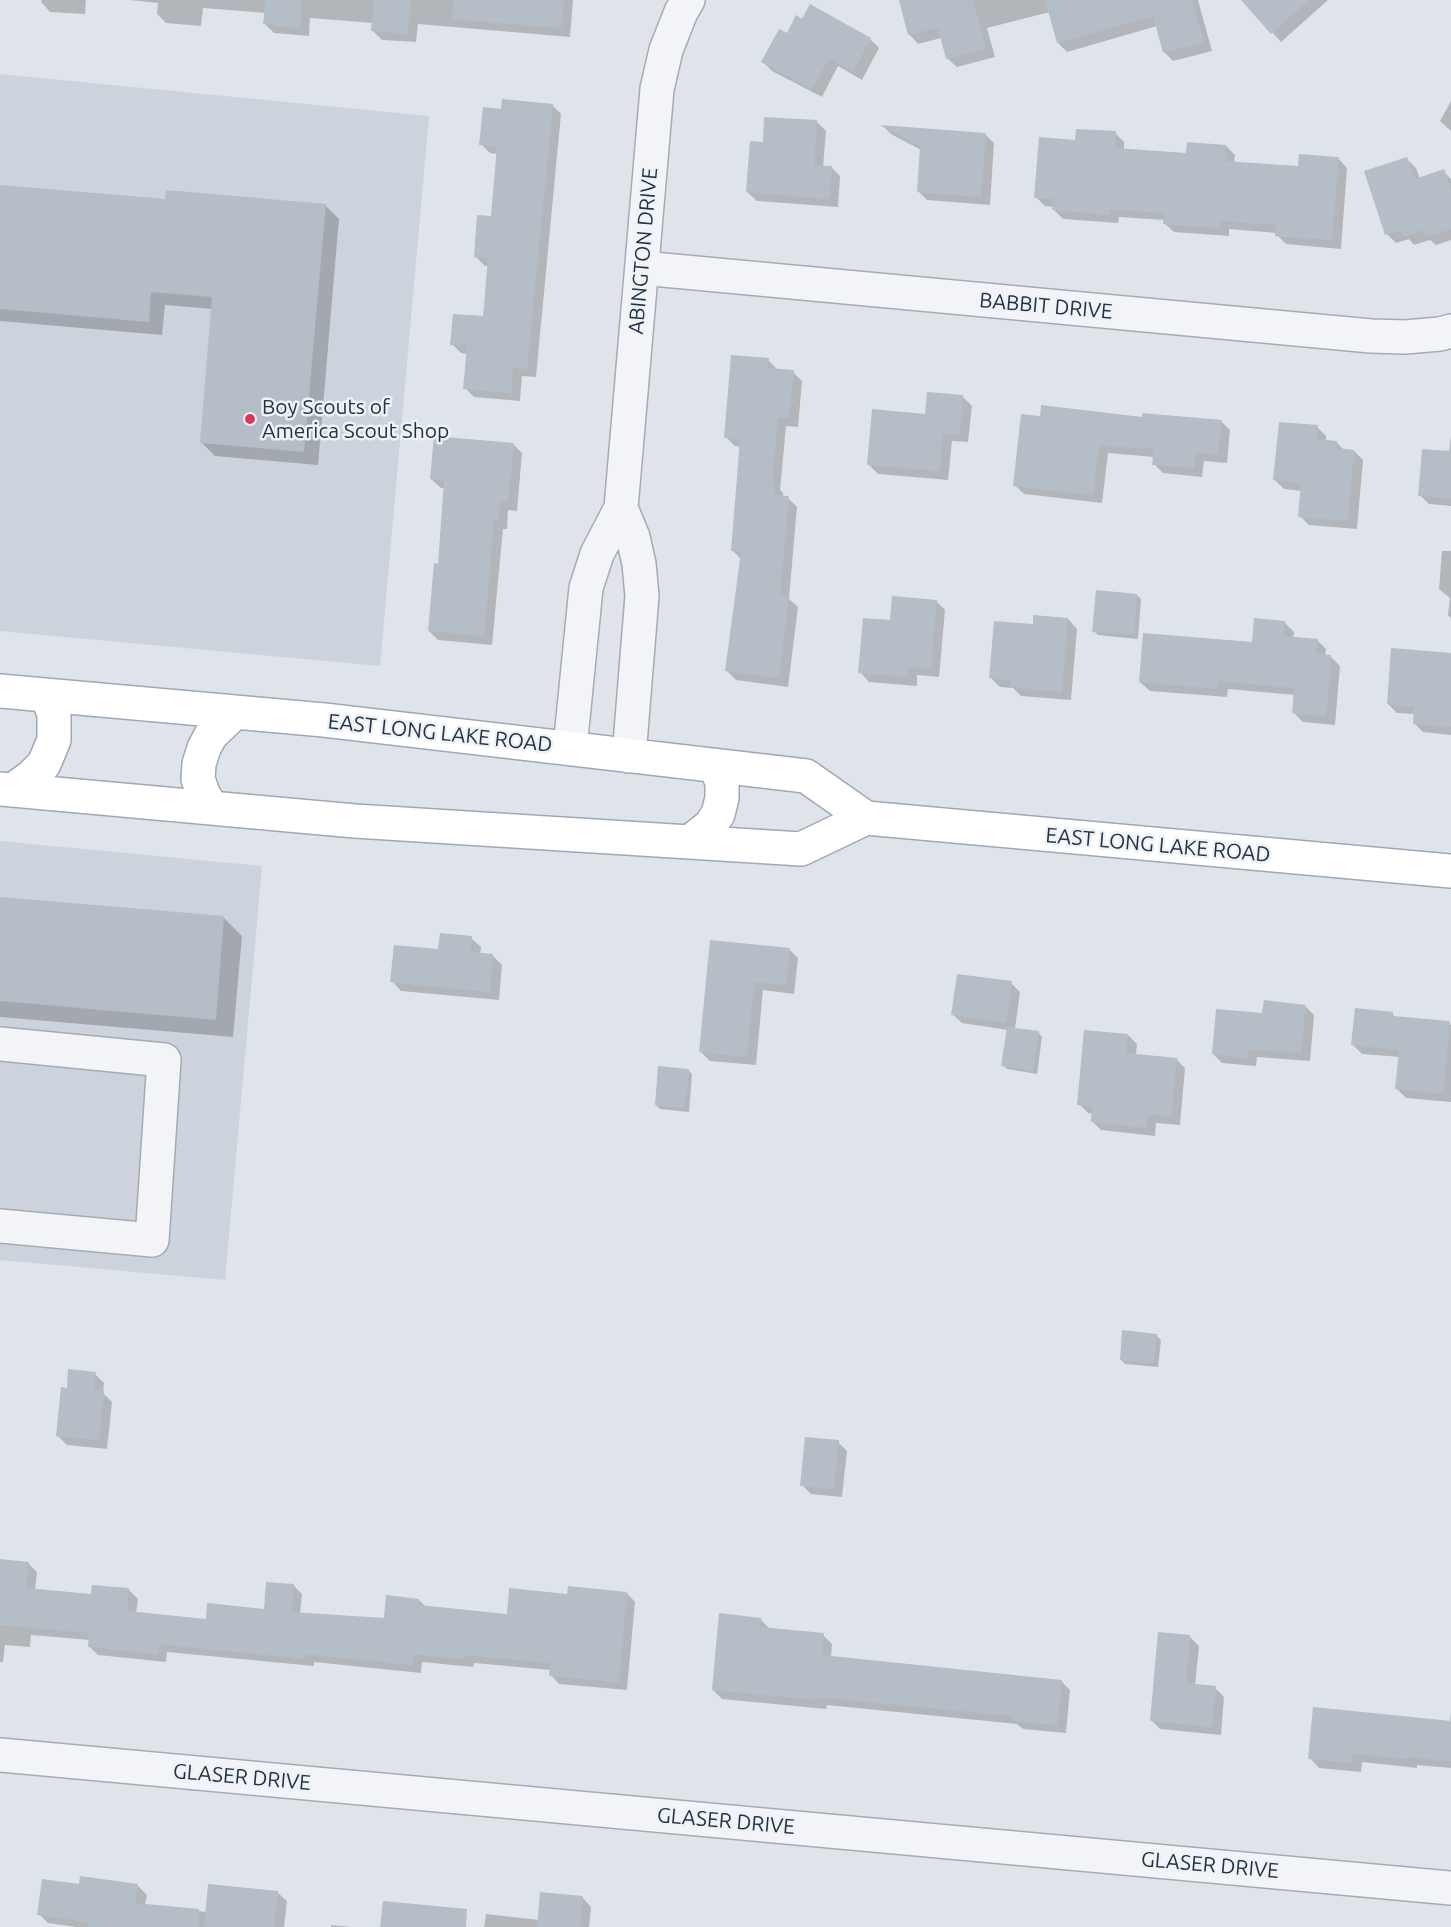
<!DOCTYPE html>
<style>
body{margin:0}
canvas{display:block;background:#dfe4ea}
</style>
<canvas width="1451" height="1927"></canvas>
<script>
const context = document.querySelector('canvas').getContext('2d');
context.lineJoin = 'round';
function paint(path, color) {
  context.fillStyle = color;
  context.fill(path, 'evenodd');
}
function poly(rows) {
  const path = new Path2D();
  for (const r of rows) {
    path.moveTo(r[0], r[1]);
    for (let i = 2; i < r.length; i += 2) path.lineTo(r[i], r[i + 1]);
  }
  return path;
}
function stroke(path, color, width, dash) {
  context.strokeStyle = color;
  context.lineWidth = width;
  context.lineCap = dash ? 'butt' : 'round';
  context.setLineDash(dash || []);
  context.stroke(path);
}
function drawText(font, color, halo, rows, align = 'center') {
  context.font = font + ' Ubuntu,sans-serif';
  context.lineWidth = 5;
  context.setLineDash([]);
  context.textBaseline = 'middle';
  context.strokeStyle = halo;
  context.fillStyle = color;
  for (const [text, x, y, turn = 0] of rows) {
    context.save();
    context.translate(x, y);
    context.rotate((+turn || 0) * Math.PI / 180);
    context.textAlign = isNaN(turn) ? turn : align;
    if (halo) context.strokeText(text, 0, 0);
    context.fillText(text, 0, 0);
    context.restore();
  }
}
paint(poly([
 [0,74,429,116,380,666,0,631],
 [0,841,262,866,225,1280,0,1260]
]), '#ccd3dc');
paint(poly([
 [42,0,86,0,85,14,50,12,41,2],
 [129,0,573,0,570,37,418,24,416,42,382,40,373,31,373,23,310,18,309,36,274,33,265,24,266,13,203,8,201,26,166,23,157,14,158,3],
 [900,0,1198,0,1212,51,1173,61,1164,52,1157,26,1067,52,1058,43,1050,12,987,28,995,57,957,67,947,58,941,38,918,44,909,34],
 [1243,0,1328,0,1281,42],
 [803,21,870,39,879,48,862,80,838,66,822,97,772,71,763,62],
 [1451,101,1451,131,1440,121],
 [552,105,561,114,536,377,522,376,520,401,474,397,465,388,468,354,461,353,452,344,484,318,489,266,485,266,475,256,492,218,498,154,490,153,481,144,502,111],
 [817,122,826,131,823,167,831,167,840,176,838,207,757,201,747,192,764,143],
 [884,127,985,134,994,143,990,205,927,200,918,191,921,150,891,134],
 [1115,133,1124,142,1124,150,1187,155,1226,146,1235,155,1234,163,1300,167,1338,158,1347,168,1341,249,1286,244,1277,235,1277,233,1229,229,1229,236,1174,232,1164,223,1165,220,1119,217,1118,223,1063,219,1054,210,1054,207,1045,206,1036,197,1076,141],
 [1407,159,1416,168,1420,179,1443,171,1451,179,1451,240,1436,245,1430,240,1414,245,1409,239,1396,243,1387,234],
 [0,186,166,201,325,205,339,219,318,465,215,456,201,442,213,309,165,305,162,335,0,321],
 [768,360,777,369,793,372,802,381,798,427,786,426,780,490,783,493,783,497,788,498,797,507,789,599,798,607,788,687,736,680,727,671,741,559,732,550,741,447,735,446,726,437],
 [963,397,972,406,968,442,952,441,948,480,878,474,869,465,927,415],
 [1041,418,1221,421,1230,430,1227,463,1204,461,1202,477,1163,473,1154,464,1154,457,1108,453,1102,503,1024,494,1015,485],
 [1317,427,1326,436,1326,441,1337,443,1344,450,1354,451,1363,460,1357,529,1309,525,1300,516,1302,491,1284,489,1275,480],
 [1451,435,1451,506,1429,504,1420,495,1449,453],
 [513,444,522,453,517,511,508,510,507,529,503,529,492,645,438,640,429,631,439,565,445,488,441,488,431,479],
 [1442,551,1451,551,1451,618,1448,615,1450,598,1439,589],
 [1137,595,1141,599,1138,639,1098,635,1094,631],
 [936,601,945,610,939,677,917,675,917,686,869,682,860,672],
 [1068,619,1077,629,1071,700,1021,696,1013,688,1000,687,991,678,1034,626],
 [1284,622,1294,632,1293,638,1317,640,1326,649,1325,656,1331,657,1340,666,1335,725,1303,722,1294,713,1295,695,1228,689,1227,697,1150,691,1140,682,1253,643],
 [1451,655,1451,735,1423,732,1414,723,1415,714,1397,713,1388,704],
 [0,899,224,918,242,936,233,1037,0,1017],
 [471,938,481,947,480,955,493,956,502,965,499,1000,401,991,392,981,440,950],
 [711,942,789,949,798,958,794,994,763,990,756,1065,710,1061,701,1052],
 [1011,983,1020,992,1015,1029,1038,1032,1042,1037,1037,1074,1007,1069,1003,1065,1008,1030,962,1023,952,1014],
 [1305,1006,1314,1015,1310,1061,1257,1057,1256,1066,1222,1063,1213,1054,1264,1015],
 [1392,1014,1397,1018,1449,1023,1451,1025,1451,1102,1406,1098,1397,1089,1400,1057,1362,1054,1353,1045],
 [1128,1035,1137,1044,1136,1055,1176,1059,1185,1068,1180,1125,1156,1123,1155,1136,1101,1130,1092,1121,1093,1114,1088,1113,1079,1104],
 [688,1070,692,1074,689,1112,660,1109,656,1105],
 [1156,1335,1161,1340,1158,1367,1125,1364,1121,1360],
 [95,1374,104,1383,103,1393,112,1402,107,1449,67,1445,58,1436,68,1389],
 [838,1442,847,1451,842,1497,811,1494,802,1485],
 [0,1560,28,1563,37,1572,35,1591,93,1596,129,1590,138,1599,136,1614,207,1620,265,1610,293,1585,302,1594,300,1614,385,1620,419,1600,426,1607,508,1615,568,1595,627,1593,635,1602,627,1690,559,1684,551,1675,551,1670,474,1663,473,1667,422,1662,421,1673,314,1662,314,1666,167,1652,166,1662,98,1655,89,1646,90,1640,31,1635,30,1647,5,1645,3,1662,0,1662],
 [760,1619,769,1628,823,1635,832,1644,831,1658,1061,1681,1070,1690,1066,1733,1023,1729,1017,1724,827,1705,826,1709,722,1699,713,1690],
 [1190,1637,1199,1646,1195,1686,1215,1688,1224,1697,1221,1735,1160,1729,1151,1720],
 [1451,1713,1451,1768,1417,1765,1417,1768,1362,1762,1361,1772,1319,1768,1310,1758,1450,1722],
 [80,1885,137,1885,147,1895,145,1905,207,1912,277,1892,287,1901,284,1927,76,1927,48,1923,39,1914],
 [582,1897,591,1907,589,1927,484,1927,486,1914,539,1920],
 [331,1925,352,1927,331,1927]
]), '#0003');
paint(poly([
 [266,0,302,0,300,28,263,24],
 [374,0,411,0,407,34,371,31],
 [453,0,564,0,561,28,452,19],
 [899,0,973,0,986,48,946,59,938,28,908,35],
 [1045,0,1192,0,1204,42,1163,53,1153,16,1057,43],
 [1241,0,1309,0,1271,34],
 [810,4,871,38,853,72,829,58,812,89,761,62,779,29,787,33,796,15,802,19],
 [502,99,553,104,527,369,513,368,511,393,463,389,467,346,450,345,453,314,483,316,488,258,474,257,477,215,491,216,497,146,479,145,483,107,501,109],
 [764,117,817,120,814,165,832,166,829,199,746,192,750,141,763,142],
 [880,125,986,133,981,197,917,192,920,146],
 [1076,129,1116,131,1115,148,1186,153,1187,142,1226,145,1225,161,1298,166,1299,154,1339,157,1332,240,1275,236,1276,225,1221,221,1220,228,1163,224,1164,213,1110,209,1110,215,1052,210,1053,199,1034,198,1039,137,1075,140],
 [1407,157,1415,179,1444,169,1451,191,1451,229,1426,237,1423,230,1404,237,1401,230,1385,235,1364,171],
 [0,185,165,199,166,190,326,204,304,452,200,443,212,297,151,292,149,322,0,309],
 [731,355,769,358,768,368,794,370,789,418,778,418,772,482,775,482,774,495,789,496,780,595,789,597,779,678,725,671,741,552,731,551,740,439,724,438],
 [927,392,963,395,960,434,943,433,940,471,867,465,872,409,925,414],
 [1041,405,1142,417,1142,413,1222,420,1218,454,1195,453,1194,468,1152,465,1154,449,1099,445,1093,495,1013,486,1021,414,1040,416],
 [1279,422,1318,425,1317,439,1337,441,1337,448,1354,450,1348,521,1298,517,1301,483,1273,480],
 [434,436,514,443,508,502,500,502,498,521,494,520,484,636,428,631,434,563,438,564,444,481,430,479],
 [1422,449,1451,451,1451,498,1418,496],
 [1096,590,1137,594,1134,635,1092,632],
 [892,596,937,600,931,669,909,667,908,677,858,673,863,618,890,620],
 [1033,615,1068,618,1062,692,1010,687,1011,680,989,678,994,621,1033,624],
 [1254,618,1285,621,1284,636,1318,639,1316,654,1331,655,1326,716,1292,713,1294,688,1219,681,1218,689,1139,682,1143,633,1252,642],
 [1391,648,1451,653,1451,727,1413,724,1414,707,1387,704],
 [0,897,224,916,216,1020,0,1001],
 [440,933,472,936,471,952,493,954,490,992,390,982,394,945,438,949],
 [710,940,790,948,786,985,754,982,747,1057,699,1052],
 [957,974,1012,981,1006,1023,951,1015],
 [1264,1000,1306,1005,1301,1053,1248,1049,1247,1058,1212,1054,1216,1009,1262,1013],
 [1355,1008,1393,1012,1393,1016,1450,1021,1443,1094,1395,1089,1399,1050,1351,1045],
 [1007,1027,1039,1031,1033,1071,1001,1066],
 [1084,1030,1128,1034,1126,1053,1177,1058,1171,1117,1148,1114,1147,1128,1091,1122,1092,1106,1077,1105],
 [658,1066,689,1069,685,1108,655,1105],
 [1122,1330,1157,1334,1154,1363,1120,1360],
 [68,1369,96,1372,94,1390,104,1391,99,1440,56,1436,61,1387,67,1388],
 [805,1437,839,1440,834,1489,800,1486],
 [0,1559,29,1562,26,1588,91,1594,92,1585,129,1588,127,1611,206,1619,207,1603,264,1609,266,1582,294,1584,291,1612,384,1618,386,1595,419,1599,419,1605,507,1614,509,1588,567,1594,568,1586,627,1592,619,1682,549,1676,550,1663,466,1655,465,1659,414,1654,413,1665,306,1654,305,1659,159,1644,158,1654,88,1647,89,1633,0,1625],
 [719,1613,761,1618,760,1627,824,1633,822,1655,1062,1680,1057,1725,1012,1721,1013,1716,818,1697,818,1700,712,1690],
 [1158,1632,1190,1635,1186,1683,1216,1686,1212,1727,1150,1721],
 [1313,1707,1451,1721,1451,1761,1408,1757,1408,1759,1353,1754,1352,1763,1308,1759],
 [80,1876,138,1884,136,1903,199,1909,198,1927,88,1927,89,1922,37,1915,42,1879,79,1884],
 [208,1884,278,1891,274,1927,204,1927],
 [540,1892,583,1896,580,1927,537,1927],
 [383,1901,467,1909,466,1927,380,1927]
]), '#b5bdc7');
const minor = poly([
 [642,268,1371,336,1405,337,1440,334,1451,331],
 [621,508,633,537,639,564,642,596,629,756],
 [570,748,586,588,597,554,621,508,657,89,666,50,681,12,688,0],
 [0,1044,164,1060,152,1240,0,1226],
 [0,1755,1451,1888]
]);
const major = poly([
 [0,691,324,720,806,776,866,818,1451,871],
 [0,789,355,821,801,849,866,818],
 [13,790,32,776,44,764,54,740,54,714,47,696],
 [211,808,203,793,198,779,199,764,204,748,211,735,235,712],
 [691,841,710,826,718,814,722,798,722,782,715,766]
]);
stroke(minor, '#a4abb4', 36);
stroke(major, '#9da9b7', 36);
stroke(minor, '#f2f4f7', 33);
stroke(major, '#fff', 33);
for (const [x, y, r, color] of [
 [250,419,6,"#dc365b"]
]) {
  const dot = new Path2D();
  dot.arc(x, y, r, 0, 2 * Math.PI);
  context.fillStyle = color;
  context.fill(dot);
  stroke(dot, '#eef3f7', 2);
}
drawText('21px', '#263242', '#eef3f7', [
 ["ABINGTON DRIVE",643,251,-85],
 ["BABBIT DRIVE",1046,306,5],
 ["EAST LONG LAKE ROAD",440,733,6],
 ["EAST LONG LAKE ROAD",1158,845,5],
 ["GLASER DRIVE",242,1777,5],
 ["GLASER DRIVE",726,1821,5],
 ["GLASER DRIVE",1210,1865,5]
]);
drawText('21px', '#263242', '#eef3f7', [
 ["Boy Scouts of",262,407],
 ["America Scout Shop",262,431]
], 'left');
</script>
